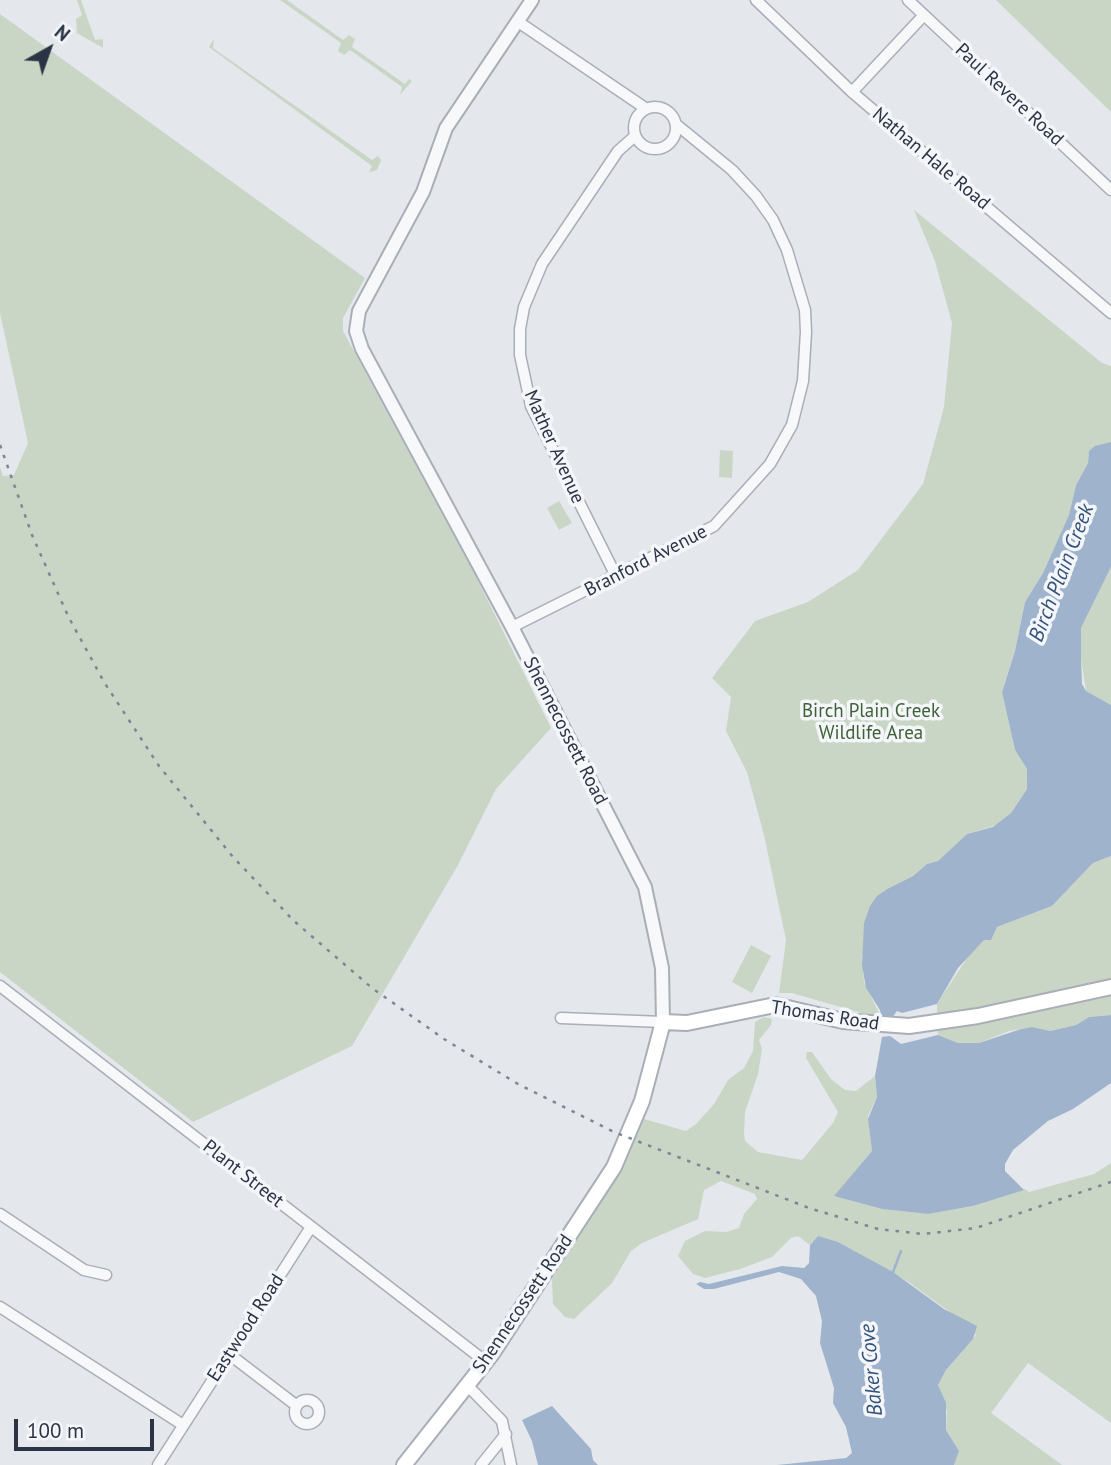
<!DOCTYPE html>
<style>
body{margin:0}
#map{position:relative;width:1111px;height:1465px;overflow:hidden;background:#e4e7ec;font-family:"PT Sans",sans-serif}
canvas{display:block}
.north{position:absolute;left:14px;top:14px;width:70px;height:70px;-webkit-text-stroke:5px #f4f6f9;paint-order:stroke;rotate:40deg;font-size:19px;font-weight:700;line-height:28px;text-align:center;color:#2b3445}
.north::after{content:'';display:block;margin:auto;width:24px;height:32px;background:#2b3445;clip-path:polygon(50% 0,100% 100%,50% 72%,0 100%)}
.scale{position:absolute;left:14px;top:1419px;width:140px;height:32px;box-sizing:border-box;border:4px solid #2b3445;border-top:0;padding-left:9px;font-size:21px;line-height:24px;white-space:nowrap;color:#2b3445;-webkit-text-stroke:5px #f4f6f9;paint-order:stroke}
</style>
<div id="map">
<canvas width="1111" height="1465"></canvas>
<div class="north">N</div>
<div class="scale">100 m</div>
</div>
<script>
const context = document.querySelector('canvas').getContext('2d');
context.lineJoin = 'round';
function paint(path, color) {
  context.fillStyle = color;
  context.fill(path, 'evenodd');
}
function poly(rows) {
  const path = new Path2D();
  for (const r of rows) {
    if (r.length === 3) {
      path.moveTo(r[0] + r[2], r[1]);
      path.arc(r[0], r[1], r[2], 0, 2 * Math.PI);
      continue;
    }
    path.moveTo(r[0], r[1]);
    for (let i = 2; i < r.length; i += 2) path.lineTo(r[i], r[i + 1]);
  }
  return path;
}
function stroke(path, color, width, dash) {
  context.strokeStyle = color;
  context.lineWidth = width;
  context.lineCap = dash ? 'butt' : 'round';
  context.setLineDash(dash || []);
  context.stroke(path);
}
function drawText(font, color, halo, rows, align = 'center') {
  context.font = font + ' "PT Sans",sans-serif';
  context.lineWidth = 7;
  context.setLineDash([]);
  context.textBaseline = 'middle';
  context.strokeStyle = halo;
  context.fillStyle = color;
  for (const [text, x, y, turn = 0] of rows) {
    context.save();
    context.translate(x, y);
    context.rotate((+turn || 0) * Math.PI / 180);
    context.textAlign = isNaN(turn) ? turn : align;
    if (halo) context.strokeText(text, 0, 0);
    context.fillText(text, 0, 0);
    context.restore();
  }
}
paint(poly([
 [77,0,81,0,95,40,103,39,103,48,77,33,76,19,82,15],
 [280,0,287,0,343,40,349,35,355,39,352,47,405,84,409,79,412,81,400,95,402,87,350,50,344,55,338,51,341,43],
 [996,0,1111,0,1111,112],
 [0,14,365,278,343,318,343,331,476,577,551,728,496,789,458,865,352,1046,193,1122,0,972,0,467,3,476,14,475,28,443,0,313],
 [214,39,213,48,372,160,378,156,381,160,377,170,369,172,372,166,209,47],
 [914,210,1102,363,1111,366,1111,442,1089,451,1088,463,1076,485,1069,516,1043,573,1025,602,1015,651,1002,691,1015,750,1027,769,1027,789,1011,813,997,825,967,834,938,861,927,864,913,876,889,888,862,956,864,982,882,1019,792,993,779,993,786,940,764,835,747,772,726,731,731,697,712,678,755,621,808,602,858,570,923,484,944,407,952,323,935,261],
 [720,450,733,451,732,478,719,477],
 [559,501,572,523,559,530,547,508],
 [1111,567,1111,705,1086,691,1081,658,1081,628],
 [1111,856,1111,1015,1089,1017,1076,1025,1049,1031,1032,1027,1009,1031,979,1043,958,1043,938,1035,937,1004,969,955,984,940,991,939,997,927,1052,906,1093,863],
 [751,945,771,956,752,993,732,982],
 [764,1017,772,1019,771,1025,759,1040,762,1049,758,1074,745,1112,744,1133,745,1141,758,1152,802,1160,833,1123,838,1112,806,1058,807,1052,812,1052,831,1079,845,1090,856,1091,875,1076,877,1097,868,1116,872,1151,835,1196,882,1209,928,1214,973,1206,1025,1189,1029,1192,1094,1174,1111,1163,1111,1423,1028,1363,991,1413,1062,1465,954,1465,959,1451,946,1430,947,1411,938,1385,946,1370,976,1335,954,1315,907,1281,838,1242,812,1241,810,1245,798,1236,791,1238,772,1257,740,1269,705,1278,693,1274,678,1256,685,1241,705,1231,726,1232,739,1228,744,1214,757,1199,755,1194,721,1181,704,1190,698,1219,642,1243,631,1251,612,1283,574,1319,565,1317,553,1304,552,1279,604,1198,644,1119,686,1131,696,1124,714,1104,728,1080,744,1068,753,1051,755,1022]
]), '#c9d6c5');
paint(poly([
 [1111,442,1111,567,1081,628,1081,658,1082,684,1086,691,1111,705,1111,856,1093,863,1052,906,997,927,991,940,984,940,958,968,937,1004,902,1013,897,1011,891,1019,882,1019,880,1010,866,988,862,965,864,923,870,906,877,896,889,888,913,876,927,864,938,861,967,834,993,827,1011,813,1027,789,1027,769,1015,750,1002,692,1015,651,1025,602,1043,573,1069,515,1076,485,1088,463,1089,451,1095,446],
 [1111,1015,1111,1083,1073,1109,1048,1121,1013,1150,1005,1164,1005,1171,1024,1190,973,1206,928,1214,882,1209,834,1196,872,1151,868,1119,877,1097,875,1076,882,1037,890,1036,901,1044,938,1035,958,1043,979,1043,1021,1029,1032,1027,1050,1031,1076,1025,1089,1017],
 [818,1236,838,1242,893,1272,944,1309,977,1326,973,1339,946,1370,938,1385,946,1403,946,1430,959,1451,954,1465,777,1465,846,1458,852,1453,846,1427,833,1403,834,1388,820,1343,822,1321,816,1296,801,1279,779,1272,714,1289,704,1289,696,1284,700,1282,709,1284,782,1266,804,1268,809,1263,810,1245],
 [552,1406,591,1449,593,1460,598,1465,538,1465,532,1441,522,1420]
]), '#9fb4cc');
stroke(poly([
 [893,1272,901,1251]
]), '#9fb4cc', 2.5);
const minor = poly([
 [756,0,852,92,1111,313],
 [908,0,1111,190],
 [517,21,645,108],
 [852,92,924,15],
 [655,128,21],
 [616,576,531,406,520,355,520,329,524,307,542,264,618,151,635,136],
 [512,627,714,526,770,464,792,425,803,381,806,332,805,310,787,250,773,220,756,196,732,170,677,125],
 [0,986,486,1362],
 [561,1018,663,1022],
 [0,1214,84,1270,106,1275],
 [0,1307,183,1425],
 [229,1354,297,1406],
 [467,1385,502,1421,511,1465],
 [307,1412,12],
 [158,1465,311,1227],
 [481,1465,506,1434]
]);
const tertiary = poly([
 [532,0,446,128,423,192,359,311,356,331,362,349,512,627,645,887,662,968,663,1022]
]);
const secondary = poly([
 [404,1465,491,1355,614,1167,642,1101,663,1022,687,1023,775,1005,843,1021,909,1026,978,1016,1111,987]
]);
stroke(minor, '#a9aeb7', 13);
stroke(tertiary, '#a9aeb7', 16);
stroke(secondary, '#a9aeb7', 18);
stroke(minor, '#f7f8fa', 10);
stroke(tertiary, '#f7f8fa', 12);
stroke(secondary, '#fff', 14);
stroke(poly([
 [0,445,32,535,68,616,104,682,159,766,233,857,294,921,372,988,444,1039,518,1084,614,1132,809,1208,878,1229,923,1234,976,1228,1111,1182]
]), '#7d8696', 2.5, [3.5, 7]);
drawText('19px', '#2b3445', '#f4f6f9', [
 ["Paul Revere Road",1009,95,43],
 ["Nathan Hale Road",931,159,40],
 ["Mather Avenue",554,447,66],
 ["Branford Avenue",646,561,-27],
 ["Shennecossett Road",565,731,63],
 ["Thomas Road",825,1016,9],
 ["Plant Street",243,1174,38],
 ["Shennecossett Road",523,1304,-56],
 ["Eastwood Road",246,1328,-57]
]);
drawText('19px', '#3f6138', '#f4f6f9', [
 ["Birch Plain Creek",871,712],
 ["Wildlife Area",871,734]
]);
drawText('italic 21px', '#34527a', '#f4f6f9', [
 ["Birch Plain Creek",1062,573,-69],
 ["Baker Cove",872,1370,-95]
]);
</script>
